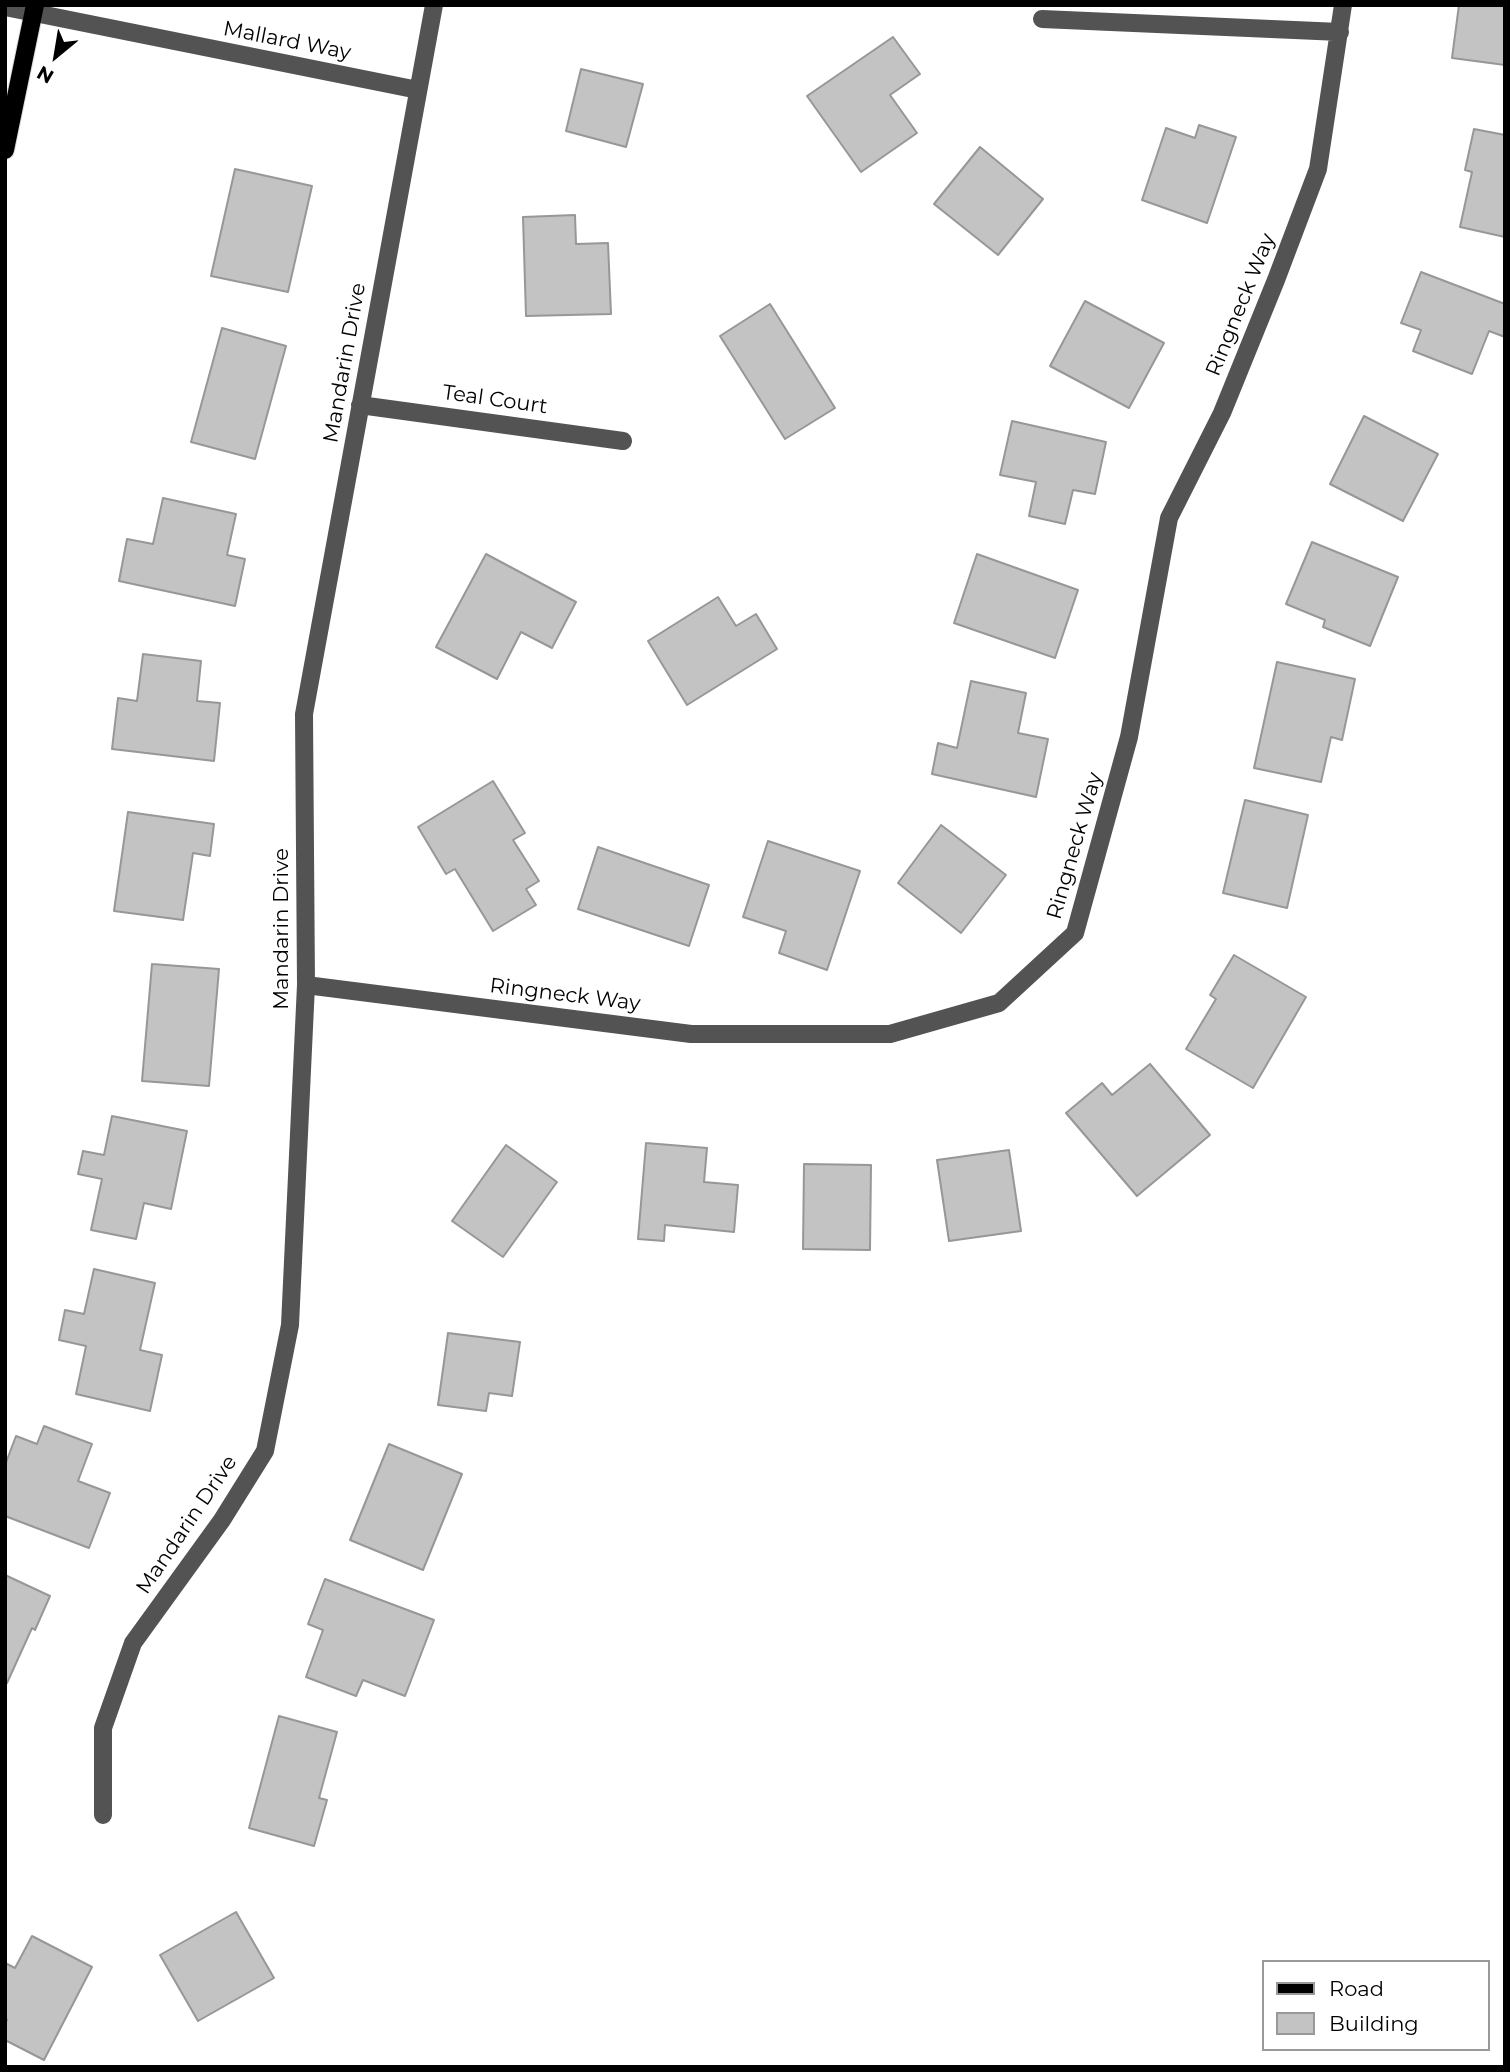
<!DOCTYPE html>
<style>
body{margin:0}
#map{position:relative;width:1510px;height:2072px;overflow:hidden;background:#fff;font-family:Montserrat,sans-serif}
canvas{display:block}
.frame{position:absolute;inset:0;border:7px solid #000;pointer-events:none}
.legend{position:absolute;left:1262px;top:1960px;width:228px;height:91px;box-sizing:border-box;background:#fff;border:2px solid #999;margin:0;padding:9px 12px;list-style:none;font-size:21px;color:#000}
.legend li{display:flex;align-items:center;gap:14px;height:35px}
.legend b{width:35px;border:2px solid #999}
.north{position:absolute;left:21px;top:21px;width:70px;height:70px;-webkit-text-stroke:5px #fff;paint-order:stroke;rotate:210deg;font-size:19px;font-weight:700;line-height:28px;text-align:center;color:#000}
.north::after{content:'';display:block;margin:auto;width:24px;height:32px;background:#000;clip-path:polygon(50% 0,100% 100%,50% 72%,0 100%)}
</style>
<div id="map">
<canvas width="1510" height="2072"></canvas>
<div class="frame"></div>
<ul class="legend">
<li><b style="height:9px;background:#000"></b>Road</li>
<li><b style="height:19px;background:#c3c3c3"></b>Building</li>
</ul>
<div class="north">N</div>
</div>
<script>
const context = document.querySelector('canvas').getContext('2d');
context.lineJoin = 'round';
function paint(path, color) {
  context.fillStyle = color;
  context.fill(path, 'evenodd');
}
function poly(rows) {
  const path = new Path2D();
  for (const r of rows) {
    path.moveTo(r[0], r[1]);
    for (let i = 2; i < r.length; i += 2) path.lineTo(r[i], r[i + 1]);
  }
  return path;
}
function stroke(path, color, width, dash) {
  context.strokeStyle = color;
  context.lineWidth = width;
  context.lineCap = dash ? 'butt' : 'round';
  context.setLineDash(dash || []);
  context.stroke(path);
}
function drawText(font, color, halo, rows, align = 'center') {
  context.font = font + ' Montserrat,sans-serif';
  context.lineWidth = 5;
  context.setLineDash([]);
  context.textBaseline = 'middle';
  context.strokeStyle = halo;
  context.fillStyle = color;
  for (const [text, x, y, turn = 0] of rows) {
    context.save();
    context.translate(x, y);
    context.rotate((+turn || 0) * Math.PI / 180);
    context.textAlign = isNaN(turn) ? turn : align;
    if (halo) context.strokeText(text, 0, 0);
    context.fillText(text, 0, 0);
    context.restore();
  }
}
const building = poly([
 [1459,5,1505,5,1505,65,1452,58,1459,5],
 [893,37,920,74,890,95,917,133,861,172,807,96,893,37],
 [581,69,643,84,626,147,566,131,581,69],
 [1199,125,1236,137,1207,223,1142,200,1166,128,1195,138,1199,125],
 [1474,129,1505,135,1505,237,1460,227,1472,172,1465,170,1474,129],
 [980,147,1043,199,998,255,934,204,980,147],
 [235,169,312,186,288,292,211,276,235,169],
 [575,215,576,244,608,243,611,314,526,316,523,217,575,215],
 [1421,272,1505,304,1505,337,1489,331,1472,374,1413,351,1421,330,1401,323,1421,272],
 [1085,301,1164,343,1129,408,1050,366,1085,301],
 [770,304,835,408,785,439,720,336,770,304],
 [222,328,286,346,255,459,191,442,222,328],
 [1364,416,1438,454,1403,521,1330,484,1364,416],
 [1012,421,1106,442,1095,494,1073,490,1065,524,1029,516,1036,482,1000,475,1012,421],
 [163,498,236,514,227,555,245,559,235,606,119,581,127,539,153,544,163,498],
 [1312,542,1398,577,1370,646,1323,627,1325,620,1286,604,1312,542],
 [486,554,576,602,552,648,521,632,497,679,436,647,486,554],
 [977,554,1078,590,1055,658,954,623,977,554],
 [718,597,736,626,756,614,777,649,687,705,648,641,718,597],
 [143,654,201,661,197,701,220,703,214,761,112,749,118,698,137,701,143,654],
 [1277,662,1355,679,1342,740,1331,737,1321,782,1254,768,1277,662],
 [971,681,1026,693,1018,733,1048,739,1036,797,932,774,938,743,957,748,971,681],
 [493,781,525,833,513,840,539,881,526,889,536,905,493,931,455,869,446,874,418,827,493,781],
 [1245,800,1308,815,1287,908,1223,893,1245,800],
 [128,812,214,824,210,856,193,853,183,920,114,911,128,812],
 [941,825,1006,875,961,933,898,883,941,825],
 [768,841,860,871,827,970,779,953,786,931,743,917,768,841],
 [598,847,709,885,689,946,578,909,598,847],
 [1234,955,1306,997,1253,1088,1186,1049,1216,999,1210,995,1234,955],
 [152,964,219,969,209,1086,142,1081,152,964],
 [1150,1064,1210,1135,1137,1196,1066,1113,1102,1083,1112,1095,1150,1064],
 [112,1116,187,1131,171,1209,144,1203,136,1239,91,1230,102,1179,78,1174,83,1151,104,1155,112,1116],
 [646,1143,707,1148,704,1182,738,1185,734,1232,665,1225,664,1241,638,1239,646,1143],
 [506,1145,557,1182,503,1257,452,1221,506,1145],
 [1009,1150,1021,1231,949,1241,937,1160,1009,1150],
 [804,1164,871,1165,870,1250,803,1249,804,1164],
 [94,1269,155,1283,140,1350,162,1355,150,1411,76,1394,86,1346,59,1340,65,1310,84,1314,94,1269],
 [448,1333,520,1342,512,1396,489,1393,486,1411,438,1405,448,1333],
 [44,1426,92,1444,78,1481,110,1493,89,1548,5,1516,5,1465,16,1436,37,1444,44,1426],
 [389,1444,462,1474,423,1570,350,1540,389,1444],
 [5,1575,50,1596,35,1630,32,1628,7,1683,5,1682,5,1575],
 [325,1579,434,1620,405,1696,363,1680,356,1696,306,1677,323,1630,308,1624,325,1579],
 [279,1716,337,1732,319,1798,327,1800,314,1846,249,1828,279,1716],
 [236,1912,274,1978,198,2021,160,1955,236,1912],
 [32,1936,92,1967,44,2060,5,2040,5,2024,7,2020,5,2019,5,1963,15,1968,32,1936]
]);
paint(building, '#c3c3c3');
stroke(building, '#979797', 2);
const major = poly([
 [5,150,35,5]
]);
stroke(major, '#dbdbdb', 20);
stroke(poly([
 [5,7,418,90],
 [1042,19,1340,32],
 [360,405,623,441],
 [306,985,691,1034,890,1034,999,1003,1075,933,1129,737,1169,518,1222,413,1276,280,1318,169,1343,5],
 [103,1815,103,1728,133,1643,222,1520,265,1451,290,1325,306,985,304,714,434,5]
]), '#535353', 18);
stroke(major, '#000', 18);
drawText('21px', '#000', '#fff', [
 ["Mallard Way",287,41,11],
 ["Ringneck Way",1241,305,-68],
 ["Mandarin Drive",345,363,-80],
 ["Teal Court",495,400,8],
 ["Ringneck Way",1075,846,-74],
 ["Mandarin Drive",282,929,-90],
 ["Ringneck Way",565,995,7],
 ["Mandarin Drive",187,1525,-56]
]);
</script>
